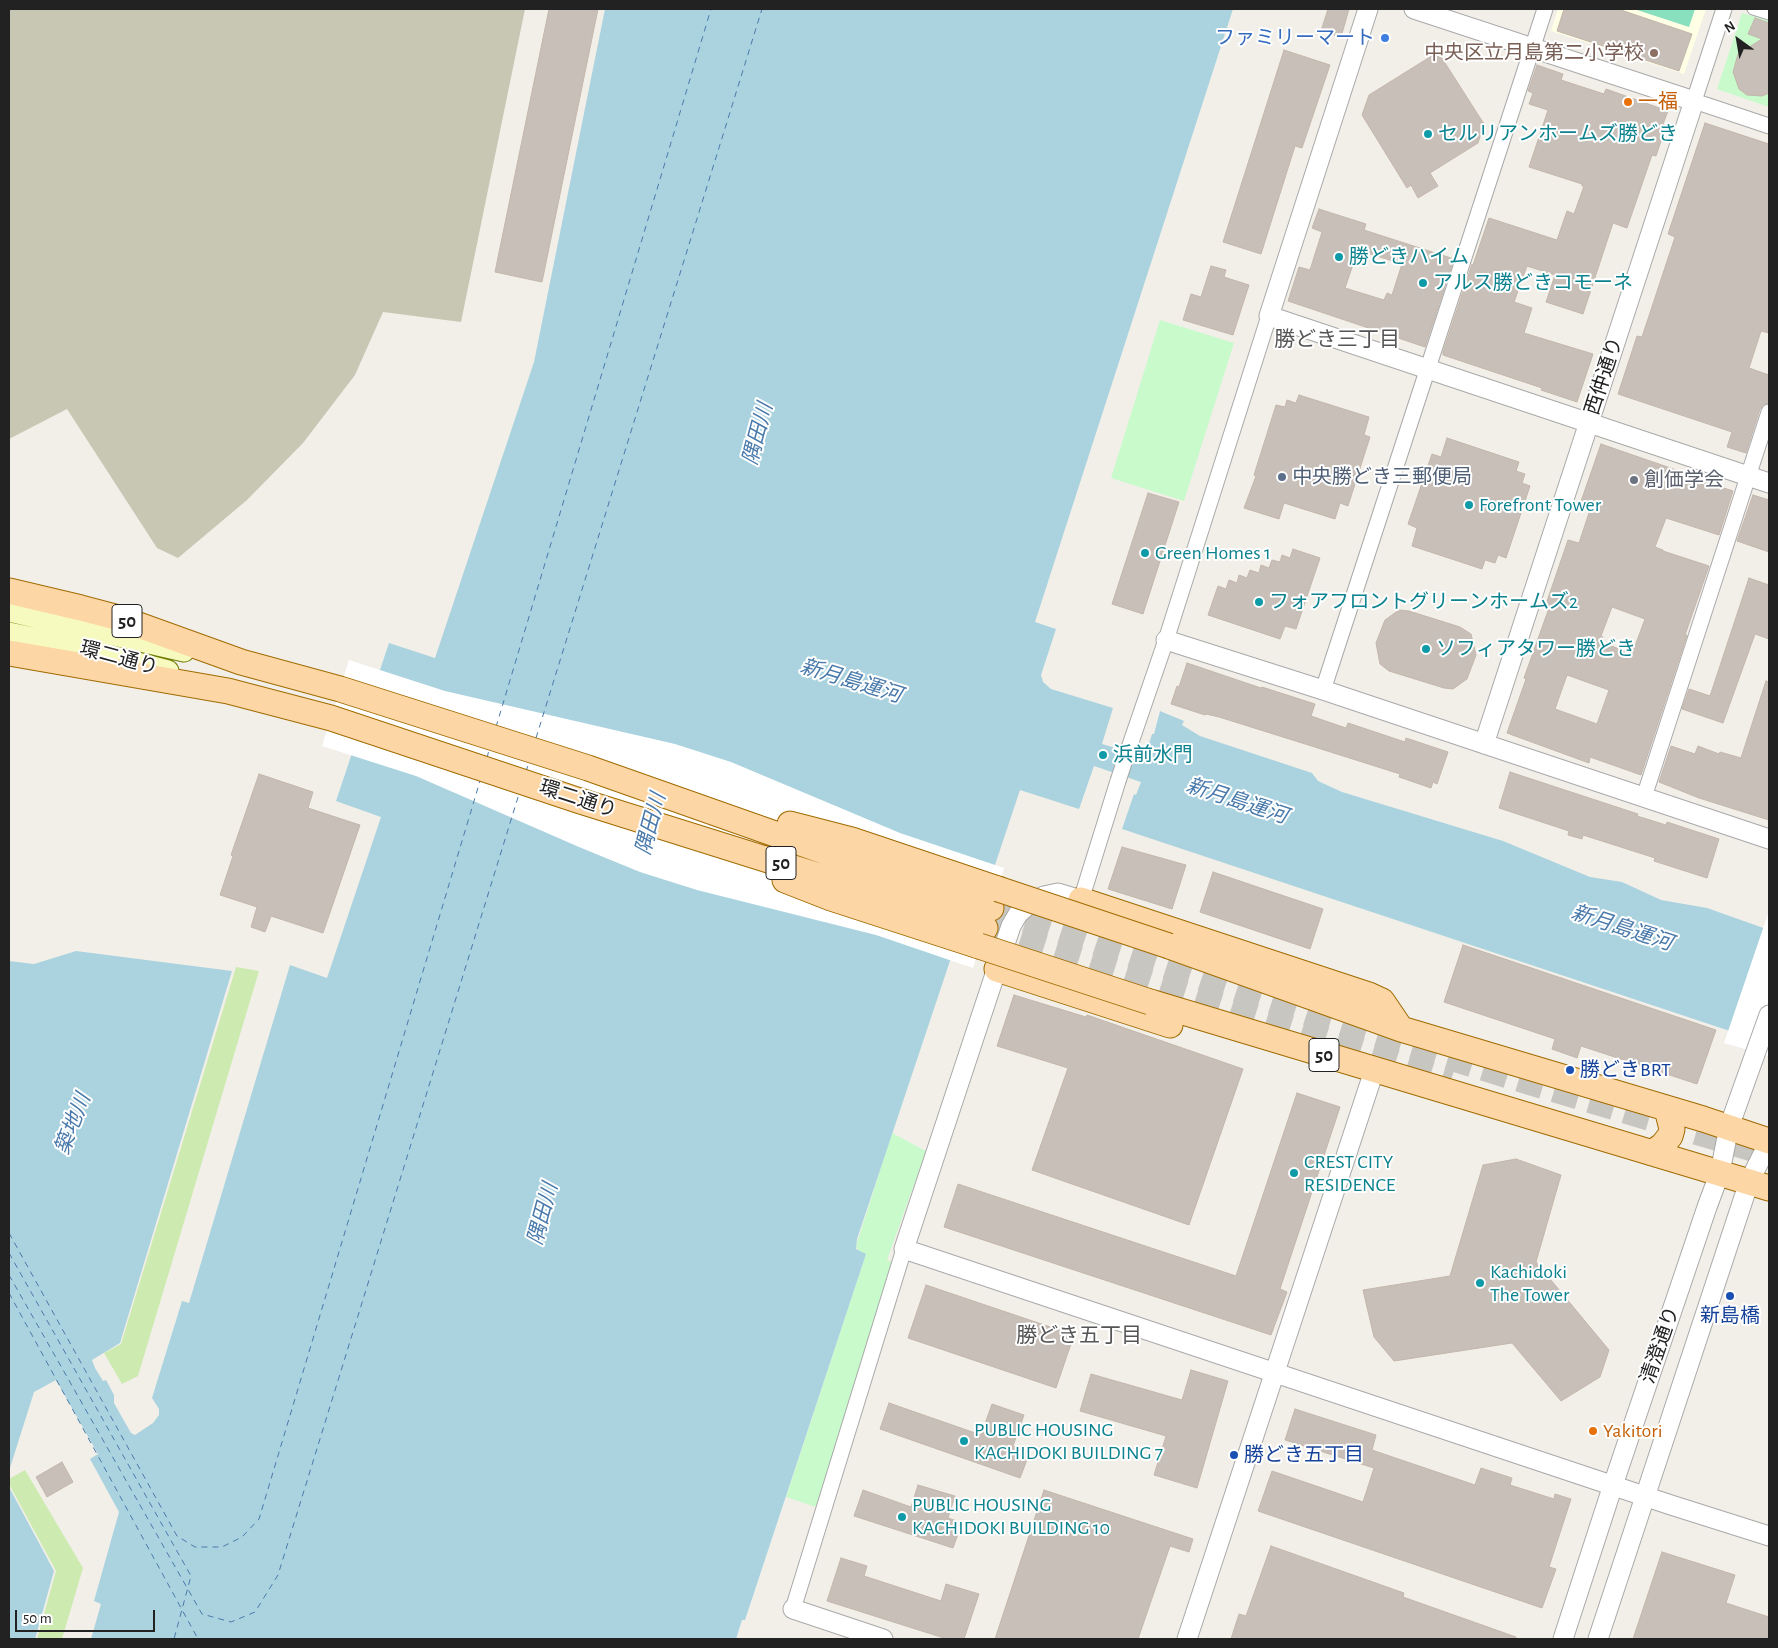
<!DOCTYPE html>
<meta charset="utf-8">
<style>
body{margin:0}
#map{position:relative;width:1778px;height:1648px;overflow:hidden;background:#f2efe9;font-family:"Alegreya Sans",sans-serif}
canvas{display:block}
.frame{position:absolute;inset:0;border:10px solid #222;pointer-events:none}
.north{position:absolute;left:1713px;top:15px;width:50px;height:50px;-webkit-text-stroke:4px #fff;paint-order:stroke;rotate:328deg;font-size:14px;font-weight:700;line-height:20px;text-align:center;color:#222}
.north::after{content:'';display:block;margin:auto;width:18px;height:22px;background:#222;clip-path:polygon(50% 0,100% 100%,50% 72%,0 100%)}
.scale{position:absolute;left:15px;top:1610px;width:140px;height:22px;box-sizing:border-box;border:2px solid #222;border-top:0;padding-left:6px;font-size:15px;line-height:18px;white-space:nowrap;color:#222;-webkit-text-stroke:4px #fff;paint-order:stroke}
</style>
<div id="map">
<canvas width="1778" height="1648"></canvas>
<div class="frame"></div>
<div class="north">N</div>
<div class="scale">50 m</div>
</div>
<script>
const context = document.querySelector('canvas').getContext('2d');
context.lineJoin = 'round';
function paint(path, color) {
  context.fillStyle = color;
  context.fill(path, 'evenodd');
}
function poly(rows) {
  const path = new Path2D();
  for (const r of rows) {
    path.moveTo(r[0], r[1]);
    for (let i = 2; i < r.length; i += 2) path.lineTo(r[i], r[i + 1]);
  }
  return path;
}
function stroke(path, color, width, dash) {
  context.strokeStyle = color;
  context.lineWidth = width;
  context.lineCap = dash ? 'butt' : 'round';
  context.setLineDash(dash || []);
  context.stroke(path);
}
function drawText(font, color, halo, rows, align = 'center') {
  context.font = font + ' "Alegreya Sans","Noto Sans JP",sans-serif';
  context.lineWidth = 4;
  context.setLineDash([]);
  context.textBaseline = 'middle';
  context.strokeStyle = halo;
  context.fillStyle = color;
  for (const [text, x, y, turn = 0] of rows) {
    context.save();
    context.translate(x, y);
    context.rotate((+turn || 0) * Math.PI / 180);
    context.textAlign = isNaN(turn) ? turn : align;
    if (halo) context.strokeText(text, 0, 0);
    context.fillText(text, 0, 0);
    context.restore();
  }
}
paint(poly([
 [1558,9,1706,9,1684,74,1551,31]
]), '#ffffe5');
paint(poly([
 [9,9,525,9,461,322,383,312,355,375,303,443,247,500,178,558,157,548,67,409,9,439]
]), '#c7c7b4');
paint(poly([
 [236,967,259,971,138,1376,122,1384,104,1353,121,1344],
 [25,1470,83,1568,62,1639,37,1639,56,1571,9,1484,9,1479]
]), '#cdebb0');
paint(poly([
 [1742,13,1769,21,1769,107,1717,89],
 [1160,320,1234,343,1184,501,1111,478],
 [892,1133,926,1151,887,1260,895,1263,816,1507,786,1497,866,1254,859,1252,856,1246]
]), '#c8facc');
paint(poly([
 [1634,9,1695,9,1689,27]
]), '#88e0be');
paint(poly([
 [605,9,1233,9,1035,622,1056,629,1041,675,1043,682,1051,689,1113,708,1102,744,1145,757,1152,734,1154,734,1160,711,1184,721,1182,725,1200,736,1312,773,1318,781,1342,792,1503,841,1590,877,1622,882,1661,900,1707,908,1769,930,1769,1044,1122,829,1134,794,1136,795,1141,782,1094,766,1079,809,1020,790,986,892,969,904,857,1239,856,1249,866,1254,745,1620,742,1620,736,1639,91,1639,101,1604,94,1601,119,1512,90,1459,98,1454,56,1380,34,1392,9,1471,9,961,34,964,76,951,232,971,120,1343,92,1360,95,1368,103,1381,106,1380,114,1395,114,1403,131,1433,135,1435,153,1423,159,1415,159,1409,152,1398,182,1301,189,1303,290,965,327,978,381,817,336,801,389,643,435,658,534,362],
 [9,1487,54,1571,35,1639,9,1639]
]), '#aad3df');
paint(poly([
 [349,660,445,691,675,744,731,762,900,833,1004,868,973,968,876,935,697,890,640,872,579,847,416,776,322,746],
 [1769,911,1769,1056,1724,1043]
]), '#fff');
stroke(poly([
 [496,727,711,9],
 [536,738,762,9],
 [487,758,489,750],
 [526,772,529,761],
 [9,1233,177,1536,195,1547,222,1547,242,1537,259,1519,480,781],
 [9,1253,191,1576,174,1639],
 [9,1275,202,1614,231,1622,255,1612,278,1575,519,794],
 [9,1293,198,1639]
]), '#4a7aab', 1, [6, 5]);
const building = poly([
 [549,9,598,9,542,282,495,272,549,9],
 [1328,9,1349,9,1341,37,1321,31,1328,9],
 [1564,9,1618,9,1692,34,1679,71,1557,31,1564,9],
 [1755,18,1769,23,1769,93,1762,96,1747,95,1739,89,1733,72,1738,54,1762,39,1748,34,1755,18],
 [1284,50,1330,65,1302,148,1295,146,1261,254,1223,242,1284,50],
 [1438,52,1484,124,1478,143,1430,173,1438,186,1418,198,1411,185,1407,188,1362,115,1369,95,1438,52],
 [1537,65,1563,74,1561,80,1604,94,1606,89,1668,111,1663,124,1666,126,1656,156,1652,155,1627,228,1613,223,1583,314,1546,302,1555,275,1527,266,1514,302,1532,308,1524,333,1593,354,1577,402,1541,390,1542,388,1443,355,1443,352,1472,264,1473,265,1489,218,1557,240,1567,211,1574,214,1584,186,1582,186,1582,184,1529,167,1548,110,1529,104,1533,93,1528,91,1537,65],
 [1705,123,1769,144,1769,333,1761,331,1749,368,1769,375,1769,403,1763,405,1760,409,1746,453,1727,447,1732,432,1618,394,1637,336,1642,337,1675,237,1668,234,1705,123],
 [1319,209,1366,224,1364,230,1454,259,1425,347,1288,301,1299,267,1310,270,1322,232,1312,228,1319,209],
 [1358,250,1402,264,1392,295,1387,293,1384,300,1345,288,1358,250],
 [1211,266,1226,270,1224,277,1249,285,1233,335,1183,320,1191,294,1201,297,1211,266],
 [1299,395,1369,417,1364,435,1370,437,1348,506,1340,503,1335,519,1284,503,1279,519,1244,508,1256,476,1254,475,1276,405,1285,407,1287,400,1296,403,1299,395],
 [1447,438,1519,462,1516,471,1525,474,1522,483,1530,486,1506,558,1498,555,1495,563,1485,560,1482,569,1412,546,1417,528,1408,524,1432,454,1441,457,1447,438],
 [1601,444,1682,472,1681,474,1733,491,1719,535,1666,518,1655,547,1663,550,1663,551,1709,566,1685,635,1687,635,1641,775,1590,757,1589,763,1507,733,1526,679,1524,678,1549,608,1545,607,1568,540,1579,543,1590,510,1579,507,1601,444],
 [1612,607,1645,619,1632,654,1601,642,1603,637,1601,636,1612,607],
 [1567,675,1609,690,1597,724,1555,709,1567,675],
 [1148,493,1179,502,1143,614,1112,604,1148,493],
 [1753,495,1769,500,1769,552,1737,541,1753,495],
 [1293,549,1320,558,1296,629,1285,626,1280,639,1208,615,1218,586,1226,589,1229,580,1237,583,1239,575,1247,578,1250,570,1259,573,1261,565,1269,568,1272,560,1280,562,1282,555,1290,558,1293,549],
 [1749,578,1769,585,1769,639,1755,634,1723,723,1682,709,1689,689,1710,696,1749,578],
 [1399,610,1409,611,1460,627,1471,634,1476,655,1467,679,1453,689,1444,688,1389,671,1380,664,1376,643,1385,620,1399,610],
 [1187,663,1261,688,1262,687,1315,704,1311,716,1346,728,1348,723,1405,742,1406,738,1448,752,1437,784,1433,782,1431,788,1399,777,1400,774,1302,743,1219,717,1206,714,1205,715,1171,704,1177,686,1179,687,1187,663],
 [1766,681,1769,682,1769,820,1699,798,1659,782,1671,746,1695,754,1698,746,1719,754,1720,752,1741,758,1766,681],
 [1510,772,1638,814,1637,816,1666,825,1667,822,1719,839,1707,878,1654,861,1655,858,1583,835,1582,839,1568,835,1569,831,1499,808,1510,772],
 [259,774,313,792,308,808,360,825,323,933,271,916,265,932,251,927,257,907,220,895,233,856,231,855,259,774],
 [1122,847,1186,865,1172,909,1108,889,1122,847],
 [1213,872,1323,909,1310,949,1200,912,1213,872],
 [1463,945,1716,1030,1697,1084,1581,1046,1577,1058,1552,1049,1555,1039,1444,1002,1463,945],
 [1014,995,1086,1017,1087,1015,1243,1069,1189,1225,1032,1170,1068,1068,997,1046,1014,995],
 [1297,1093,1340,1107,1280,1289,1287,1292,1271,1335,944,1227,958,1184,1236,1276,1297,1093],
 [1516,1159,1561,1175,1536,1262,1609,1350,1600,1377,1561,1401,1512,1343,1394,1361,1374,1337,1363,1290,1450,1276,1483,1165,1516,1159],
 [926,1285,1074,1335,1056,1388,908,1338,926,1285],
 [1191,1370,1228,1381,1197,1488,1154,1475,1166,1436,1080,1411,1091,1374,1182,1400,1191,1370],
 [889,1403,981,1435,992,1404,1024,1415,1013,1446,1030,1452,1020,1478,880,1429,889,1403],
 [1295,1409,1376,1435,1372,1450,1475,1485,1481,1468,1512,1478,1510,1485,1554,1499,1555,1494,1571,1499,1549,1567,1556,1569,1542,1608,1258,1511,1272,1471,1363,1502,1374,1468,1285,1440,1295,1409],
 [62,1462,73,1482,47,1497,36,1477,62,1462],
 [918,1485,955,1496,948,1518,962,1523,953,1548,854,1516,863,1490,911,1507,918,1485],
 [1044,1490,1193,1539,1189,1552,1170,1546,1138,1639,995,1639,1044,1490],
 [1271,1546,1404,1593,1403,1597,1516,1637,1516,1639,1231,1639,1239,1614,1246,1616,1271,1546],
 [1662,1552,1735,1575,1726,1603,1769,1617,1769,1639,1633,1639,1662,1552],
 [841,1558,867,1566,864,1576,941,1601,946,1584,979,1594,964,1639,947,1639,827,1601,841,1558]
]);
paint(building, '#c7bfb8');
stroke(building, '#c4b6ab', 1);
stroke(poly([
 [991,908,1310,1014,1508,1076,1769,1154],
 [985,928,1451,1080]
]), '#c8c6c1', 25, [25, 12]);
const pedestrian = poly([
 [1753,9,1769,14]
]);
const minor = poly([
 [1724,9,1694,101,1769,126],
 [1323,690,1545,9],
 [1130,745,1166,640,1269,316],
 [1644,797,1769,412],
 [1081,900,1118,781],
 [793,1609,904,1249]
]);
const tertiary = poly([
 [1368,9,1269,316,1769,483],
 [1414,9,1694,101,1484,744],
 [1166,640,1323,690,1769,839],
 [1081,900,1058,893,1044,896,1029,904,1018,914,1011,926,904,1249,1671,1505,1769,1536],
 [793,1609,883,1639],
 [1187,1639,1372,1077],
 [1563,1639,1613,1485,1707,1207,1720,1172,1729,1127,1769,1015],
 [1598,1639,1749,1182,1769,1142]
]);
const secondary = poly([
 [9,611,184,651],
 [9,633,76,647,168,671]
]);
const primary = poly([
 [9,591,81,608,119,618,241,662,340,689,588,768,897,877,991,908],
 [9,653,228,691,331,718,577,800,985,928],
 [790,824,852,840,998,889],
 [785,880,831,898,979,946],
 [1081,900,1369,995,1382,1001,1401,1029],
 [1169,946,1401,1029,1703,1119,1769,1141],
 [997,969,1170,1025],
 [1150,1002,1769,1188],
 [1652,1153,1663,1145,1670,1136,1672,1129,1667,1109]
]);
stroke(pedestrian, '#a9a9a9', 13);
stroke(minor, '#a9a9a9', 17);
stroke(tertiary, '#a9a9a9', 21);
stroke(secondary, '#707d05', 23);
stroke(primary, '#a06b00', 27);
stroke(pedestrian, '#fff', 11);
stroke(minor, '#fff', 15);
stroke(tertiary, '#fff', 19);
stroke(secondary, '#f7fabf', 21);
stroke(primary, '#fcd6a4', 25);
const minorBridge = poly([
 [1118,781,1130,745]
]);
const primaryBridge = poly([
 [998,889,1169,946],
 [979,946,1150,1002]
]);
stroke(minorBridge, '#a9a9a9', 17, []);
stroke(primaryBridge, '#a06b00', 27, []);
stroke(minorBridge, '#fff', 15);
stroke(primaryBridge, '#fcd6a4', 25);
for (const [x, y, r, color] of [
 [1385,38,5,"#3f7fe0"],
 [1654,53,5,"#8d6e63"],
 [1628,102,5,"#e8710a"],
 [1428,134,5,"#0f9aa8"],
 [1339,257,5,"#0f9aa8"],
 [1423,283,5,"#0f9aa8"],
 [1282,477,5,"#5c6f8a"],
 [1634,480,5,"#6b7280"],
 [1469,505,5,"#0f9aa8"],
 [1145,553,5,"#0f9aa8"],
 [1259,602,5,"#0f9aa8"],
 [1426,649,5,"#0f9aa8"],
 [1103,755,5,"#0f9aa8"],
 [1570,1070,5,"#1a4fb4"],
 [1294,1173,5,"#0f9aa8"],
 [1480,1283,5,"#0f9aa8"],
 [1730,1296,5,"#1a4fb4"],
 [1593,1431,5,"#e8710a"],
 [964,1441,5,"#0f9aa8"],
 [1234,1455,5,"#1a4fb4"],
 [902,1517,5,"#0f9aa8"]
]) {
  const dot = new Path2D();
  dot.arc(x, y, r, 0, 2 * Math.PI);
  context.fillStyle = color;
  context.fill(dot);
  stroke(dot, '#fff', 2);
}
for (const [x, y, w] of [
 [127,621,30],
 [781,863,30],
 [1324,1055,30]
]) {
  const box = new Path2D();
  box.roundRect(x - w / 2, y - 16.5, w, 33, 4);
  context.fillStyle = '#fff';
  context.fill(box);
  stroke(box, '#222', 1);
}
drawText('bold 19px', '#222', null, [
 ["50",127,621],
 ["50",781,863],
 ["50",1324,1055]
]);
drawText('20px', '#366cbe', '#fff', [
 ["ファミリーマート",1375,38]
], 'right');
drawText('20px', '#785e54', '#fff', [
 ["中央区立月島第二小学校",1644,53]
], 'right');
drawText('20px', '#c56008', '#fff', [
 ["一福",1638,102],
 ["Yakitori",1603,1431]
], 'left');
drawText('20px', '#0d838f', '#fff', [
 ["セルリアンホームズ勝どき",1438,134],
 ["勝どきハイム",1349,257],
 ["アルス勝どきコモーネ",1433,283],
 ["Forefront Tower",1479,505],
 ["Green Homes 1",1155,553],
 ["フォアフロントグリーンホームズ2",1269,602],
 ["ソフィアタワー勝どき",1436,649],
 ["浜前水門",1113,755],
 ["CREST CITY",1304,1162],
 ["RESIDENCE",1304,1185],
 ["Kachidoki",1490,1272],
 ["The Tower",1490,1295],
 ["PUBLIC HOUSING",974,1430],
 ["KACHIDOKI BUILDING 7",974,1453],
 ["PUBLIC HOUSING",912,1505],
 ["KACHIDOKI BUILDING 10",912,1528]
], 'left');
drawText('20px', '#222', '#fff', [
 ["西仲通り",1604,376,-72],
 ["環二通り",119,658,15],
 ["環二通り",578,799,18],
 ["清澄通り",1660,1345,-71]
]);
drawText('20px', '#4e5e75', '#fff', [
 ["中央勝どき三郵便局",1292,477]
], 'left');
drawText('20px', '#5b616d', '#fff', [
 ["創価学会",1644,480]
], 'left');
drawText('20px', '#164399', '#fff', [
 ["勝どきBRT",1580,1070],
 ["新島橋",1730,1316,"center"],
 ["勝どき五丁目",1244,1455]
], 'left');
drawText('21px', '#555', '#fff', [
 ["勝どき三丁目",1337,340],
 ["勝どき五丁目",1079,1336]
]);
drawText('italic 21px', '#4a7aab', '#fff', [
 ["隅田川",758,434,-75],
 ["新月島運河",851,681,17],
 ["新月島運河",1237,801,18],
 ["隅田川",651,824,-75],
 ["新月島運河",1622,928,18],
 ["築地川",73,1124,-69],
 ["隅田川",543,1214,-75]
]);
</script>
